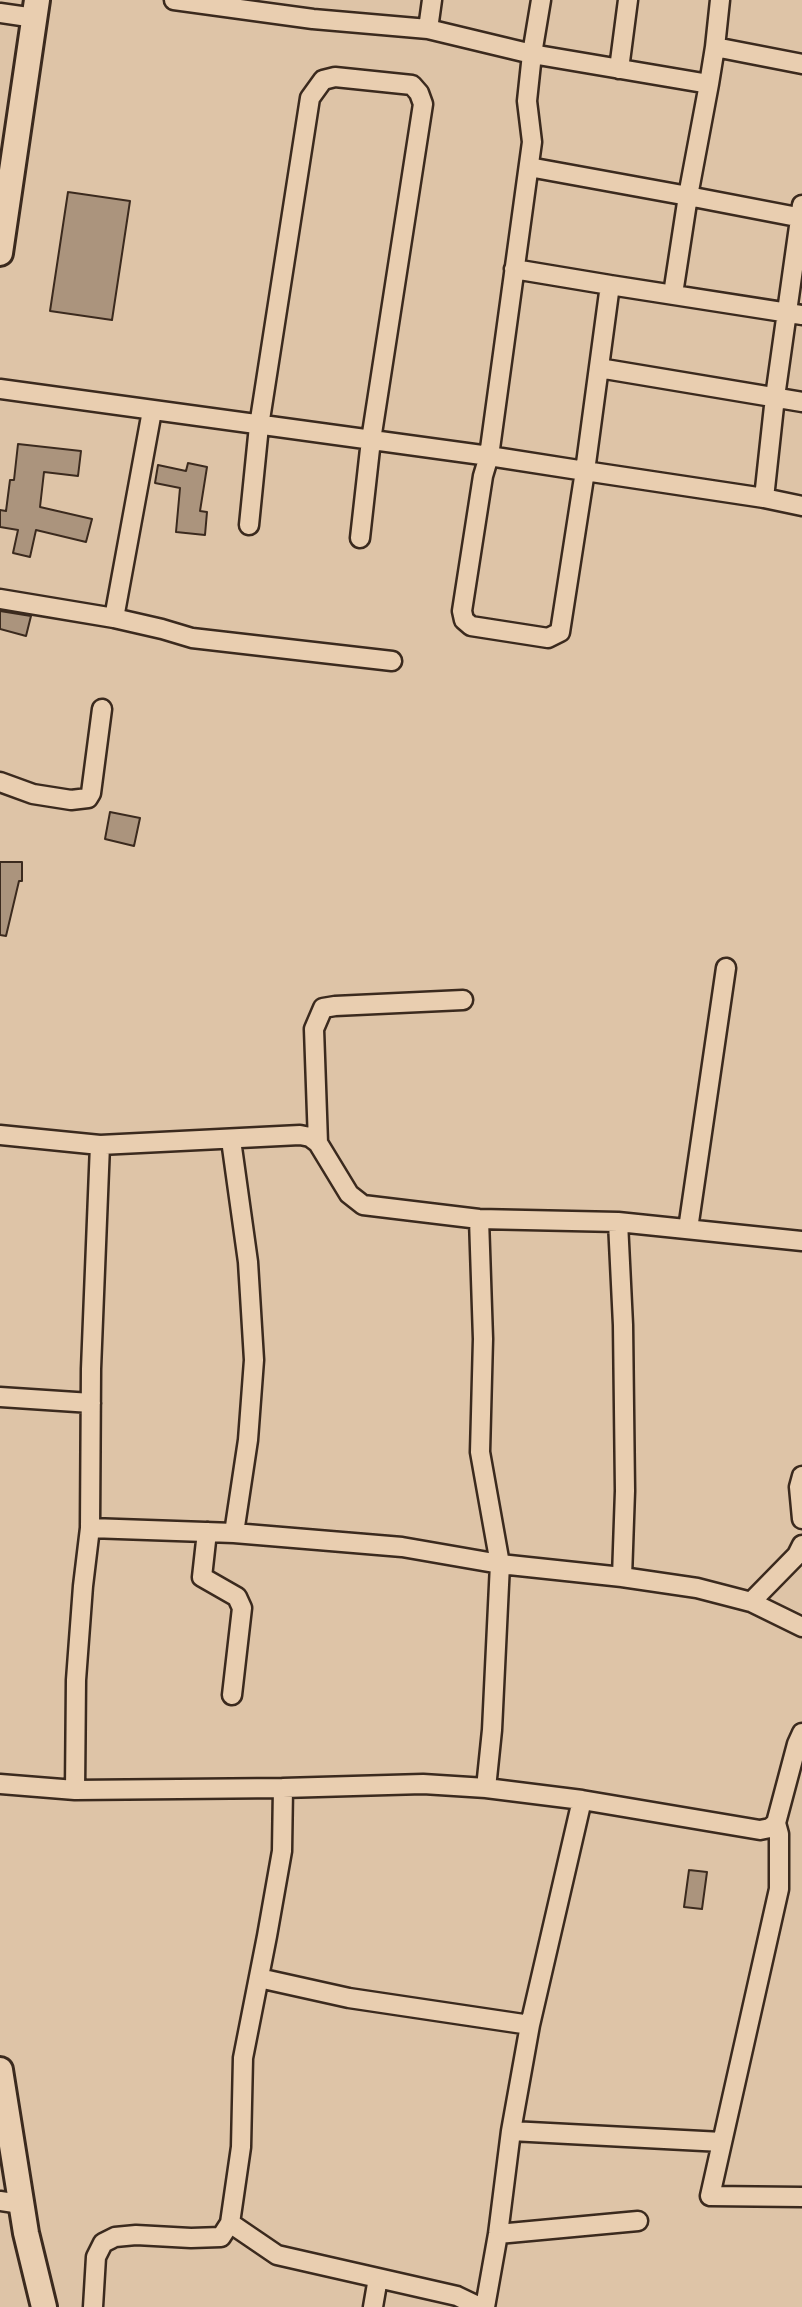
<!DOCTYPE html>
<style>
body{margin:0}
canvas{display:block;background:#dec4a7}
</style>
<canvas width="802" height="2307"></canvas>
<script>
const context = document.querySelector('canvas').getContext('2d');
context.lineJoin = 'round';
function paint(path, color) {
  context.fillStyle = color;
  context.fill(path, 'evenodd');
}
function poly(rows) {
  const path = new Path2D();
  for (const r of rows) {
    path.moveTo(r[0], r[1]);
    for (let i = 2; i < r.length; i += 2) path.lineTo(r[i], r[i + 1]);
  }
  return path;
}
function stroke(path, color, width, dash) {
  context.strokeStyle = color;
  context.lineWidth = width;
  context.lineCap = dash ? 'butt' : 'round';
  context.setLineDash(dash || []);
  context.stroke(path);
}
const building = poly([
 [68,192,130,201,112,320,50,311,68,192],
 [18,444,81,451,78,476,44,472,40,507,92,519,86,542,36,530,30,557,13,553,18,530,0,527,0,510,6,511,10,480,14,480,18,444],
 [188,463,207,467,200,511,207,512,205,535,176,532,180,488,155,483,158,465,186,471,188,463],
 [0,611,31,616,26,636,0,629,0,611],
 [110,812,140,818,134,846,105,839,110,812],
 [0,862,22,862,22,881,19,881,6,936,0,935,0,862],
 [689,1870,707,1872,702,1909,684,1907,689,1870]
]);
paint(building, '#ab947d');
stroke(building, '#3b2a1e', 2);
const minor = poly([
 [541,0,532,54,709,84,715,47,802,64],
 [0,13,35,18],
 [428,29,432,0],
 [715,47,720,0],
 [619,69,628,0],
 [709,84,688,196,802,218],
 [529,167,688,196,673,294],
 [514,269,610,285],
 [802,315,610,285,585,471,764,498,802,506],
 [599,368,802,402],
 [0,389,489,456,585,471,560,632,548,638,471,626,464,620,462,611,483,476,489,456,532,142,527,101,532,54,428,29,313,19,174,0],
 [764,498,775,397,802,205],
 [249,525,259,426,310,98,323,80,335,77,412,85,419,93,423,104,371,440,360,538],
 [0,599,114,618,162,629,192,638,392,661],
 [114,618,152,411],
 [0,782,33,794,71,800,88,798,91,793,102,709],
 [0,1135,100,1145,300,1135,310,1137,318,1143,349,1194,363,1205,479,1219,618,1222,802,1241],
 [231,1140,248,1262,254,1360,248,1440,234,1533],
 [318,1143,314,1029,323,1008,335,1006,463,1000],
 [100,1145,91,1369,90,1528,234,1533,402,1547,500,1564,622,1577,697,1588,751,1602,802,1627],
 [479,1219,483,1339,480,1452,500,1564,492,1730,486,1788],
 [618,1222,623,1325,625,1491,622,1577],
 [688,1229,726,968],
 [0,1397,91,1403],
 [802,1476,799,1487,802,1519],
 [207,1532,202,1577,237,1597,242,1608,232,1695],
 [751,1602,797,1555,802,1545],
 [0,1784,75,1790,283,1788],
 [75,1790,76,1680,83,1586,90,1528],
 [776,1823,779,1834,779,1889,710,2196,802,2197],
 [259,1978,349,1998,530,2025],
 [511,2131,722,2142],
 [0,2201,21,2204],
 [230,2223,277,2255,457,2296,480,2307],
 [498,2234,638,2221],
 [93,2307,96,2257,103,2243,115,2237,136,2235,191,2238,221,2237,230,2223,241,2147,243,2058,267,1936,282,1851,283,1788,423,1784,486,1788,582,1800,760,1830,770,1828,776,1823,797,1744,802,1733],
 [373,2307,378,2278],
 [485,2307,498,2234,511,2131,530,2025,582,1800]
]);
const secondary = poly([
 [0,253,37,0],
 [0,2070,26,2233,44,2307]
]);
stroke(minor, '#3b2a1e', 23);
stroke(secondary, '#3b2a1e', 30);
stroke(minor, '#e9ceb0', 18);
stroke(secondary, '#e9ceb0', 24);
</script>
